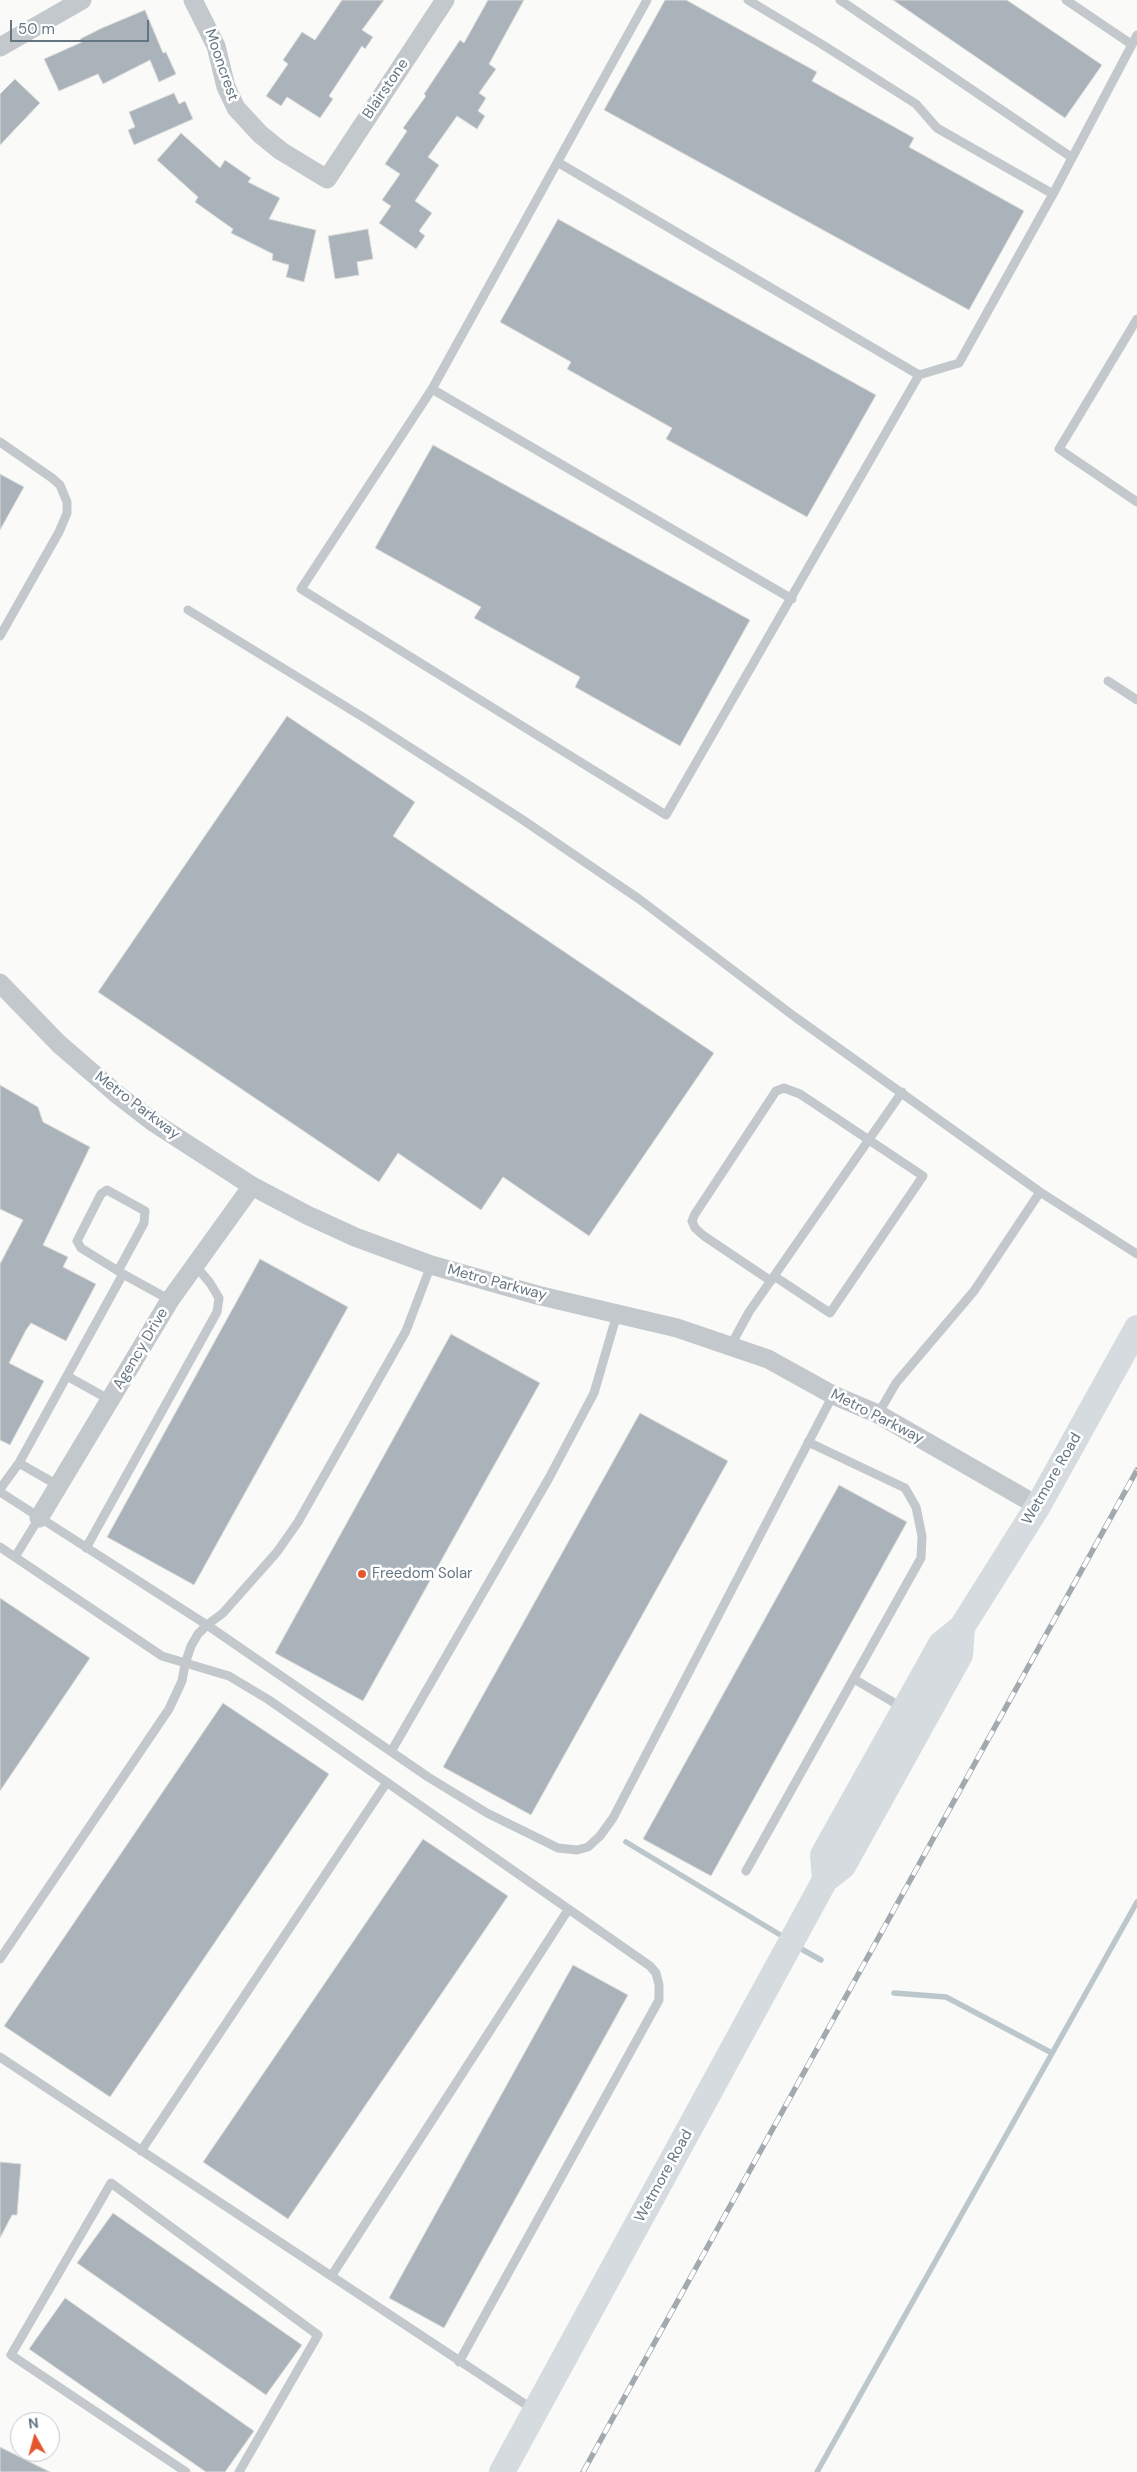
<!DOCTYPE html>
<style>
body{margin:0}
#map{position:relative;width:1137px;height:2472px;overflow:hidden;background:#fafaf8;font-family:"DM Sans",sans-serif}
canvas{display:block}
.north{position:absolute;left:10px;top:2412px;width:50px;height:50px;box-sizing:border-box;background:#fff;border:1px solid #c1c8cd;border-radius:50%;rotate:353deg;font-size:14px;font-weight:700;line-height:20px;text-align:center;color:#657683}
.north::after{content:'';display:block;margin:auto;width:18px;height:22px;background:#e4572e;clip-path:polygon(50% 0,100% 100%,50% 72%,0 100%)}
.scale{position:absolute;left:10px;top:20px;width:139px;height:22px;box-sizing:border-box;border:2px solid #657683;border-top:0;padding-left:6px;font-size:15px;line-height:18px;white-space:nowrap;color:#657683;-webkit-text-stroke:4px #fff;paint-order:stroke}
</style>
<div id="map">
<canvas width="1137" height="2472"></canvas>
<div class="north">N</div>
<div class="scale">50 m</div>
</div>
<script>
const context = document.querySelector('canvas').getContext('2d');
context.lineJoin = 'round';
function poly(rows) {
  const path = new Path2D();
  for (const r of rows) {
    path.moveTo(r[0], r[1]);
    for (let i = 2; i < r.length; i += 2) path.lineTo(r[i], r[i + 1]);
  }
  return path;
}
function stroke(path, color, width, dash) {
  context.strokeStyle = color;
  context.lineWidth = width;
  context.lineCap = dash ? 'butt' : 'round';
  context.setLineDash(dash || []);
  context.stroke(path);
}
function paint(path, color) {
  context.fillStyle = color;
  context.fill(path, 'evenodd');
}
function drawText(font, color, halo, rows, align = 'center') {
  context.font = font + ' "DM Sans",sans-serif';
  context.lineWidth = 5;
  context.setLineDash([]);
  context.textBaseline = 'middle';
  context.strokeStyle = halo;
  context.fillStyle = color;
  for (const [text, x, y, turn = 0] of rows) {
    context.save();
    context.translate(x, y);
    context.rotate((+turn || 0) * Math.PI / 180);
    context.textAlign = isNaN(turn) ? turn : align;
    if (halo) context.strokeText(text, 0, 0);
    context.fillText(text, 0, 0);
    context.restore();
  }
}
stroke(poly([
 [626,1842,787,1939],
 [796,1946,821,1960],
 [894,1993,946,1997,1052,2053],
 [817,2472,1137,1902]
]), '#bbc7cb', 5.5);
const building = poly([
 [342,0,384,0,362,30,373,37,365,49,362,46,329,96,333,99,320,118,287,97,281,106,266,96,288,64,283,60,302,32,315,40,342,0],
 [488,0,524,0,489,64,496,69,479,93,486,98,478,111,485,116,477,129,457,116,428,157,439,165,415,201,432,213,419,231,425,236,416,249,379,223,391,206,382,200,400,174,385,164,407,131,403,128,426,96,424,94,460,40,464,43,488,0],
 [665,0,686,0,817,72,812,81,914,138,909,147,1024,211,969,310,604,110,665,0],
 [893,0,1007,0,1102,65,1065,118,893,0],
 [145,10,163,53,166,52,176,74,159,82,150,60,103,84,98,74,59,91,44,59,82,42,80,39,102,28,145,10],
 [15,79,40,103,0,145,0,94,15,79],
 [174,93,179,104,185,101,193,119,134,145,128,130,135,127,129,112,174,93],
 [181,133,220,168,225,160,251,178,248,182,280,198,269,219,316,230,304,282,286,277,289,265,272,260,273,254,231,233,233,229,195,202,198,197,157,160,181,133],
 [558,219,876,395,807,517,666,439,672,428,567,369,571,362,500,322,558,219],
 [368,229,373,259,357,262,359,275,335,279,328,236,368,229],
 [433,445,750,620,680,746,575,687,580,677,474,618,481,607,375,548,433,445],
 [0,474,24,487,0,530,0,474],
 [287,716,415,802,393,836,714,1053,589,1236,503,1177,481,1210,398,1153,379,1182,98,992,287,716],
 [0,1085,38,1107,43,1122,90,1147,43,1245,68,1257,63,1267,96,1284,66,1341,31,1323,26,1330,9,1363,44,1381,10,1445,0,1440,0,1264,23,1220,0,1209,0,1085],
 [260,1259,348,1307,194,1585,107,1537,260,1259],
 [451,1334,540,1383,363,1701,275,1653,451,1334],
 [640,1413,728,1461,531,1815,443,1767,640,1413],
 [839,1485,907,1522,711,1876,643,1839,839,1485],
 [0,1598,90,1658,0,1791,0,1598],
 [223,1703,329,1774,110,2097,4,2026,223,1703],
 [423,1839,508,1896,288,2219,203,2162,423,1839],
 [573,1965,628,1995,444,2328,389,2298,573,1965],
 [0,2162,21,2164,17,2215,12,2215,0,2238,0,2162],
 [113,2213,302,2345,266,2395,77,2263,113,2213],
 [65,2298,254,2431,225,2472,206,2472,29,2349,65,2298],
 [0,2447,50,2472,0,2472,0,2447]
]);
paint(building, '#aab3b9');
stroke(building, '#dcdcda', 1);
stroke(poly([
 [647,0,432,389,301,589,666,815,919,375,959,363,1053,194,1137,35],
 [748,0,823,45,916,104,937,128,1053,194],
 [840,0,1071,157],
 [1066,0,1131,44],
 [559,163,919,375],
 [1137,319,1059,449,1137,502],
 [432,389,792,599],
 [0,442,52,478,60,485,67,502,67,513,59,532,0,636],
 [188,610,366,719,520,818,639,899,795,1017,1040,1192,1137,1254],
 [1108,681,1137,700],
 [118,1271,144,1223,145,1211,107,1190,101,1194,77,1241,81,1248,123,1274],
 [771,1281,704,1236,695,1228,692,1221,695,1214,776,1091,784,1088,800,1094,923,1176,830,1313,774,1276],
 [731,1345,749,1312,902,1092],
 [67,1376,110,1400],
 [878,1414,896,1383,974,1291,1040,1192],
 [59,1486,19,1463,123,1274,170,1300],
 [0,1489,19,1463],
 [0,1492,207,1625,223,1613,277,1552,298,1522,406,1331,431,1265],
 [0,1547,162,1656,229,1676,269,1700,650,1966,656,1973,659,1985,659,2000,459,2362],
 [86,1548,217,1312,219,1298,210,1283,195,1265],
 [15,1557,39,1518],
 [854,1679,903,1708],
 [392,1750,549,1478,594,1393,617,1314],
 [746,1871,921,1558,922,1536,916,1507,905,1488,808,1442],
 [0,1959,169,1709,182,1681,185,1664,191,1646,198,1634,207,1625,428,1777,487,1813,558,1848,577,1850,588,1847,600,1836,613,1818,833,1395],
 [0,2057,534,2410],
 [141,2151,387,1782],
 [332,2275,568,1910],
 [186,2472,11,2355,111,2183,318,2335,239,2472]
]), '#c3c8cc', 9);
stroke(poly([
 [193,0,216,46,226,87,236,108,260,134,281,151,327,179,445,0],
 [0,47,82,0],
 [0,983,59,1044,118,1095,153,1122,252,1186,307,1215,355,1237,431,1265,537,1295,677,1328,768,1359,833,1395,878,1414,1038,1506],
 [39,1518,170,1300,252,1186]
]), '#c3c8cc', 19);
stroke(poly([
 [825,1880,823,1855,941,1644,962,1627,1038,1506,1137,1328],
 [502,2472,825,1880,843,1866,960,1655,962,1627]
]), '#d6dbdf', 26);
const rail = poly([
 [583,2472,1137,1470]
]);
stroke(rail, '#a2aab0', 5.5);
stroke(rail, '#fff', 4, [11]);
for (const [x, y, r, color] of [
 [362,1574,5,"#e4572e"]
]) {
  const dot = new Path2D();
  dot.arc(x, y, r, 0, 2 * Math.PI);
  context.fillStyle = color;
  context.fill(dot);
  stroke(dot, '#fff', 2);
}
drawText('15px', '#657683', '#fff', [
 ["Mooncrest",221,65,71],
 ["Blairstone",386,89,-56],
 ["Metro Parkway",137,1106,37],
 ["Metro Parkway",497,1283,15],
 ["Agency Drive",141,1349,-59],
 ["Metro Parkway",877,1417,27],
 ["Wetmore Road",1052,1479,-60],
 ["Wetmore Road",664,2176,-61]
]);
drawText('15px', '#657683', '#fff', [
 ["Freedom Solar",372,1574]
], 'left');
</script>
